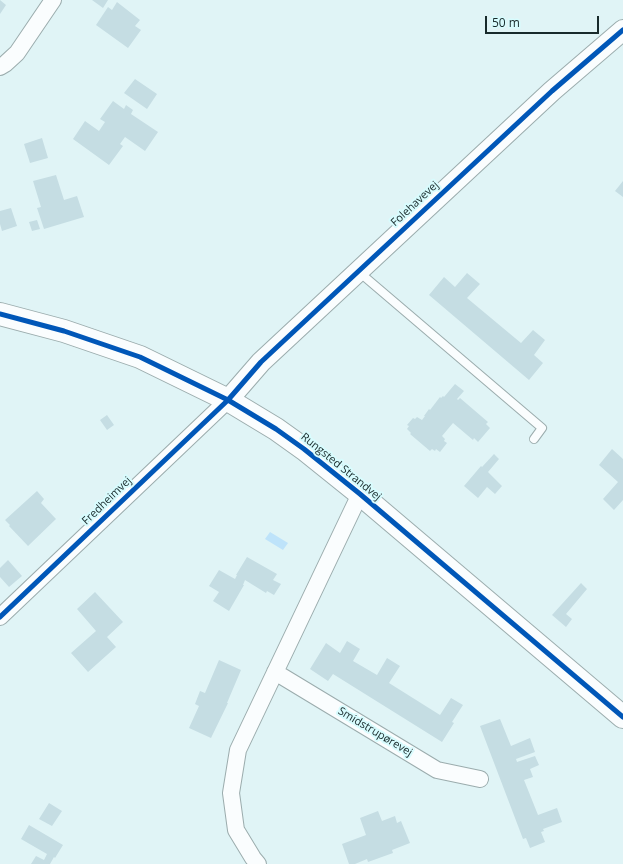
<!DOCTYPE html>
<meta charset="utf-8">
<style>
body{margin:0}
#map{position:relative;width:623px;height:864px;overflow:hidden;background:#e0f4f6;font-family:"Open Sans",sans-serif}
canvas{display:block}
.scale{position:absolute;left:485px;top:16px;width:114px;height:18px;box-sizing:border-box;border:2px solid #182a2b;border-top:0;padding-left:5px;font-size:12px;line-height:14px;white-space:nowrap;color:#182a2b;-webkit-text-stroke:3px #d8fcfe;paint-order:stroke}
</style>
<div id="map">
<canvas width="623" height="864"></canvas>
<div class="scale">50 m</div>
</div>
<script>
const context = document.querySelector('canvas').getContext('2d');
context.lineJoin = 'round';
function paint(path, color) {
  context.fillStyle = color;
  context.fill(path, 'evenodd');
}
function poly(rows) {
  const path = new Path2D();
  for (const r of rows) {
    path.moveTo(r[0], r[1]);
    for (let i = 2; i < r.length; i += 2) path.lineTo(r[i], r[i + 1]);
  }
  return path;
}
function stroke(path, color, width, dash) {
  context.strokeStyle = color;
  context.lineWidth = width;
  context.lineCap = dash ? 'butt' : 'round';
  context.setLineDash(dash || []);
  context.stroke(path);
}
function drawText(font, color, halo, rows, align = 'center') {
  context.font = font + ' "Open Sans",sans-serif';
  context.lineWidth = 4;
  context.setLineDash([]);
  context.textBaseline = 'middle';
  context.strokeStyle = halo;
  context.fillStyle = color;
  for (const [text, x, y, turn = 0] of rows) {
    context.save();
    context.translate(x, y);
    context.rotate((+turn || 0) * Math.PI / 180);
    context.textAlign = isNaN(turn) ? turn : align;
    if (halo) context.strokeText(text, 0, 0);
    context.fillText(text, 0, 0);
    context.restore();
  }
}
paint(poly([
 [270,532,288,543,283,550,265,539]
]), '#bee3fa');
paint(poly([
 [0,0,6,5,0,14],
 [92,0,108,0,103,8],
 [117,2,140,20,135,26,141,30,128,48,96,25,108,7,112,10],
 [135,79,157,94,147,109,124,93],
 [113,101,124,109,126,105,133,110,131,114,158,132,145,151,125,137,120,144,123,146,109,165,73,139,85,121,99,131,105,122,100,119],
 [42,138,48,158,30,163,24,144],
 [56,175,64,200,77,196,84,217,44,229,37,208,41,207,33,181],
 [623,181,623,197,615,191],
 [11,208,17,226,2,231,0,224,0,211],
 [37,220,40,229,32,231,29,222],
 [467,273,480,284,467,298,521,343,533,330,545,340,534,355,543,363,529,380,429,295,444,277,455,287],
 [455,384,464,391,457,399,458,400,460,398,488,422,486,424,490,428,478,442,474,438,473,440,453,423,442,436,445,439,444,441,447,443,440,452,436,449,435,451,432,449,430,451,410,434,411,433,407,429,409,426,407,425,413,418,415,419,417,417,422,420,425,416,424,416,429,409,430,410,440,397,441,398,443,396,444,397],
 [107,415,114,425,107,430,100,420],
 [612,449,623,459,623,500,614,510,603,499,618,482,599,465],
 [494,454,499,459,488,472,502,486,495,494,487,487,478,498,464,486,481,466,482,467],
 [37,491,44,499,41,503,56,519,28,546,9,526,10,525,5,520],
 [247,557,277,574,273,580,281,584,274,595,267,591,266,593,245,580,243,585,244,585,229,611,213,601,219,592,209,586,219,570,235,579,237,575,236,575],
 [8,560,22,576,9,587,0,577,0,568],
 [581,583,587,589,566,614,572,619,566,627,552,615],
 [95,592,123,622,107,637,116,647,88,672,71,653,96,631,77,609],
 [347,641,360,649,353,661,377,675,387,658,400,666,389,683,440,715,451,698,463,705,452,722,454,723,442,742,333,674,328,681,310,669,326,643,340,653],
 [219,660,241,670,227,703,228,703,211,738,189,728,199,706,195,704,200,691,205,693],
 [500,719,511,746,530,738,535,752,516,759,517,762,535,756,539,765,530,769,533,777,524,780,538,815,557,808,562,822,543,829,544,831,541,832,545,842,530,848,526,838,523,839,480,726],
 [49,803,62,811,52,826,39,819],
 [378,811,382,821,395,816,397,823,401,821,410,843,392,850,393,853,368,862,367,859,355,864,349,864,342,844,366,835,360,818],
 [29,825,63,845,55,858,54,857,50,864,31,864,36,856,44,860,47,854,21,839]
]), '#c5dde3');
const service = poly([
 [359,272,542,428,534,439]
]);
const minor = poly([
 [0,67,5,64,17,53,53,0],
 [0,617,228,400],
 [275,672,437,770,480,779],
 [258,864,253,858,236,830,231,793,238,750,360,494]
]);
const tertiary = poly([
 [228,400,261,362,552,91,623,30]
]);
const secondary = poly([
 [0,314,64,331,140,357,228,400,276,429,304,449,360,494,623,717]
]);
stroke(service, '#9bacad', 10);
stroke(minor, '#9bacad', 18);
stroke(tertiary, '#9bacad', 22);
stroke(secondary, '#9bacad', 24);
stroke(service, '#fafdfe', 8);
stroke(minor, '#fafdfe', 16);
stroke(tertiary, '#fafdfe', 20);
stroke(secondary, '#fafdfe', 22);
stroke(poly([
 [0,314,64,331,140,357,228,400,276,429,304,449,360,494,623,717],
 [0,617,228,400,261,362,552,91,623,30]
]), '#0057b8', 5);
drawText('11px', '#182a2b', '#d8fcfe', [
 ["Folehavevej",415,204,-43],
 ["Rungsted Strandvej",341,467,39],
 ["Fredheimvej",107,501,-44],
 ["Smidstrupørevej",375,732,31]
]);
</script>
